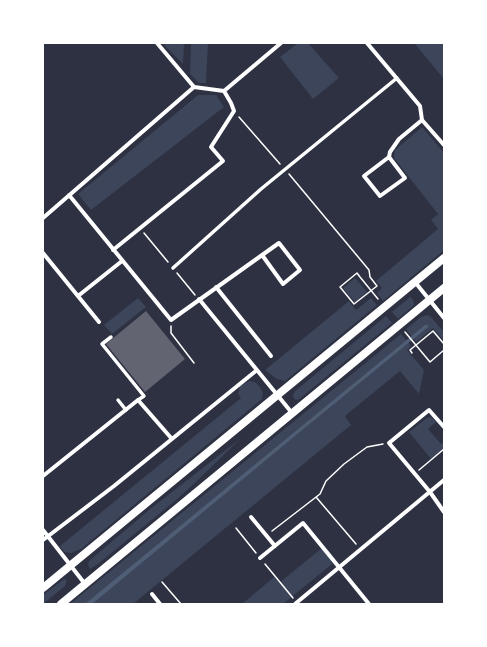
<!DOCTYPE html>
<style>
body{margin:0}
#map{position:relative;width:487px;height:647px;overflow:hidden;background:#2d3142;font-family:"PT Sans Narrow",sans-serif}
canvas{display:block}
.frame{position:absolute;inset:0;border:44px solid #fff;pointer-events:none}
</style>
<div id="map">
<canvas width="487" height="647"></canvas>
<div class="frame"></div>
</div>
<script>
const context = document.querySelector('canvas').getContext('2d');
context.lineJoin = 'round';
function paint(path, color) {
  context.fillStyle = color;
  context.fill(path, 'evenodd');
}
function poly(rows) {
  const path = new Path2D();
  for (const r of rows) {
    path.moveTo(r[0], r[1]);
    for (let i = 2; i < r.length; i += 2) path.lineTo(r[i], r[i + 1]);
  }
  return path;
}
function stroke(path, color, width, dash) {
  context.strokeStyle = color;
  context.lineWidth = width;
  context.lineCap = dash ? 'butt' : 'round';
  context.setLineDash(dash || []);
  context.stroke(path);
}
paint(poly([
 [167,43,184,43,183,64,164,45],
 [191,43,208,43,206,83,200,83,198,82,190,74],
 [298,43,308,43,339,78,313,99,280,57],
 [414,43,444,43,444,79],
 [198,95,216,95,224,107,91,210,78,194],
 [421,128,423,128,444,153,444,250,383,301,377,293,382,288,376,281,438,229,431,220,438,214,394,158,395,150],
 [355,278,367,292,355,302,343,288],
 [410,297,413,299,414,305,398,319,392,312],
 [138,298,146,307,112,334,104,325],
 [371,298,377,305,285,381,277,379,265,370,349,301,356,310],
 [427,315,430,316,444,332,444,341,433,328,416,342,406,329,421,317],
 [386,316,392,323,298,400,294,399,293,395,295,391],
 [401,334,411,346,407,350,424,370,419,394,400,371,345,416,351,425,133,604,70,604],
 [249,381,255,382,260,387,263,393,262,399,81,549,71,553,65,552,61,548,60,546,241,398,238,394,240,386],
 [431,417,436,422,428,429,441,444,444,441,444,449,431,459,409,432,427,418],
 [241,438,196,482,175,501,98,564,90,569,88,565,89,561,149,510],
 [322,548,329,556,332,564,283,604,242,604,274,577,279,583],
 [64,579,67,580,65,586,43,604,43,595]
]), '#3c4559');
paint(poly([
 [425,325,428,325,428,327,301,431,92,604,85,604]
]), '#4f5d75');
paint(poly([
 [146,311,185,359,145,392,106,344]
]), '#626471');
stroke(poly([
 [239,117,280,164],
 [289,174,369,270,370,277,377,286,354,304,340,287,357,273,360,277,378,299],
 [144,233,168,262],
 [177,273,195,295],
 [171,326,171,333,194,363],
 [405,332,430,362,444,350],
 [412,353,410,350,433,331,444,344],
 [419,470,444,449],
 [316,497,356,544],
 [236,528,256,553],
 [272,531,320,494,326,481,344,464,367,447,383,444],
 [265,564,293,598],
 [162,582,181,604]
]), '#fff', 1.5);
stroke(poly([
 [173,268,261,189,397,78],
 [111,337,102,344,144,396,138,400],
 [118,400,126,410]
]), '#fff', 3.5);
stroke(poly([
 [367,43,420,106,422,120,444,145],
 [194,87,224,91,281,43],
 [389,157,364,176,380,196,405,178,389,157,390,152,399,139,422,120],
 [69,195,171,320,279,243,300,270,283,284,262,255],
 [43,218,194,87,157,43],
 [113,250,223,161,211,147,234,111,231,103,224,91],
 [43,253,99,322],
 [415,282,444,318],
 [216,287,271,356],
 [78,296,122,261],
 [199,299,292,413],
 [444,427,429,410,389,443,430,492,444,512],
 [43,476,138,400,172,439],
 [251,517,275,546],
 [43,530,85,584],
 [43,540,114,486,257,370],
 [260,558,303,523,369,604],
 [152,594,160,604],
 [295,604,444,480]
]), '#fff', 4);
stroke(poly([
 [43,588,444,258],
 [61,604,444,288]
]), '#fff', 8);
</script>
